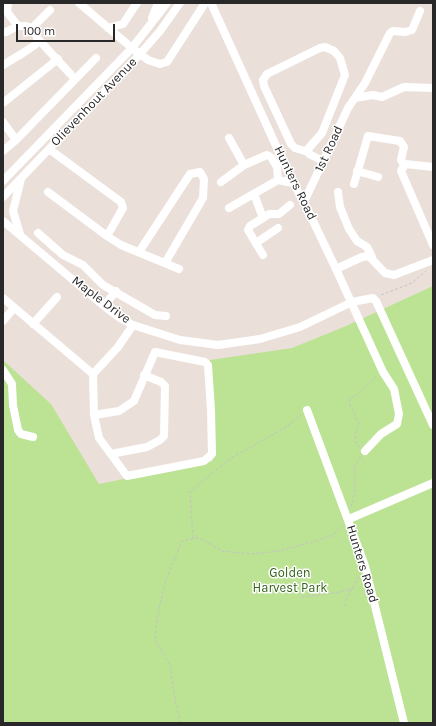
<!DOCTYPE html>
<style>
body{margin:0}
#map{position:relative;width:436px;height:726px;overflow:hidden;background:#ebe0d9;font-family:Karla,sans-serif}
canvas{display:block}
.frame{position:absolute;inset:0;border:4px solid #282828;pointer-events:none}
.scale{position:absolute;left:16px;top:24px;width:99px;height:18px;box-sizing:border-box;border:2px solid #282828;border-top:0;padding-left:5px;font-size:12px;line-height:14px;white-space:nowrap;color:#282828;-webkit-text-stroke:3px #fff;paint-order:stroke}
</style>
<div id="map">
<canvas width="436" height="726"></canvas>
<div class="frame"></div>
<div class="scale">100 m</div>
</div>
<script>
const context = document.querySelector('canvas').getContext('2d');
context.lineJoin = 'round';
function paint(path, color) {
  context.fillStyle = color;
  context.fill(path, 'evenodd');
}
function poly(rows) {
  const path = new Path2D();
  for (const r of rows) {
    path.moveTo(r[0], r[1]);
    for (let i = 2; i < r.length; i += 2) path.lineTo(r[i], r[i + 1]);
  }
  return path;
}
function stroke(path, color, width, dash) {
  context.strokeStyle = color;
  context.lineWidth = width;
  context.lineCap = dash ? 'butt' : 'round';
  context.setLineDash(dash || []);
  context.stroke(path);
}
function drawText(font, color, halo, rows, align = 'center') {
  context.font = font + ' Karla,sans-serif';
  context.lineWidth = 3;
  context.setLineDash([]);
  context.textBaseline = 'middle';
  context.strokeStyle = halo;
  context.fillStyle = color;
  for (const [text, x, y, turn = 0] of rows) {
    context.save();
    context.translate(x, y);
    context.rotate((+turn || 0) * Math.PI / 180);
    context.textAlign = isNaN(turn) ? turn : align;
    if (halo) context.strokeText(text, 0, 0);
    context.fillText(text, 0, 0);
    context.restore();
  }
}
paint(poly([
 [433,286,433,723,3,723,3,360,51,404,99,484,213,461,210,360,292,348,346,326]
]), '#bce294');
stroke(poly([
 [381,295,412,283,426,271],
 [360,447,356,444,355,436,359,424,349,403,350,398,357,395,377,376],
 [351,507,355,490,355,465,361,456],
 [193,538,190,492,228,460,286,427,301,415],
 [302,597,340,592,353,588],
 [345,606,347,597,359,577],
 [181,723,176,706,170,665,155,640,157,619,165,582,182,541,196,538,204,540,222,551,252,554,279,551,309,543,331,536,342,527]
]), '#c3c3c3', 1, [3, 2]);
stroke(poly([
 [8,3,7,12,18,26],
 [79,3,132,48,148,60,160,64,167,62,205,3],
 [211,3,293,183,304,202,336,269,383,372,394,389,399,414,397,424,381,434,365,451],
 [152,18,158,3],
 [32,28,50,10],
 [108,28,123,24,137,3],
 [38,39,75,79],
 [3,65,23,53,35,45,38,39,32,28,26,26,18,26,6,32],
 [355,98,373,95,382,97,404,87,433,88],
 [3,103,58,59],
 [3,122,16,140],
 [229,138,244,165,267,155,271,157,277,167,278,180],
 [3,151,16,140,96,58],
 [308,152,295,148,291,144,264,86,263,80,267,74,320,48,325,47,334,51,340,58,345,75,322,133,308,149,309,154,323,161],
 [433,167,405,164,401,171,433,245],
 [357,171,378,177],
 [3,181,132,48,167,3],
 [221,182,244,165],
 [354,184,368,136,400,141,404,147,401,160,404,165],
 [48,192,107,236,123,208,121,202,49,149],
 [338,192,340,207,349,229,357,241,367,247,372,257],
 [254,194,263,218,269,214,279,214,290,205],
 [3,197,140,54,160,31,180,3],
 [304,202,348,108,365,83,390,33,393,31,405,32,412,30,420,11],
 [229,208,278,180,293,183],
 [263,218,250,226,248,230,263,255],
 [3,221,104,306,120,318,133,325,180,340,218,345,260,339,300,327,352,302,373,298,376,301,433,425],
 [38,233,63,255,83,265,103,285,155,315,166,316],
 [20,234,13,211,21,179],
 [107,236,121,245,179,269],
 [256,243,278,228],
 [139,252,190,174,200,172,204,179,203,198,165,263],
 [336,269,362,257,369,256,385,273,394,275,433,260],
 [3,298,93,374],
 [104,306,116,291],
 [3,321,14,308],
 [33,324,57,297],
 [3,370,12,384,13,405,18,430,21,434,33,437],
 [307,410,365,566,404,723],
 [94,415,119,411,134,401,155,352,205,362,208,365,211,410,212,454,204,461,127,476,99,438,94,415,93,374,118,347,133,325],
 [111,454,147,447,160,440,164,436,165,386,161,382,144,375],
 [349,519,433,483]
]), '#fff', 8);
drawText('13px', '#282828', '#fff', [
 ["Olievenhout Avenue",94,102,-46],
 ["1st Road",329,149,-65],
 ["Hunters Road",295,183,64],
 ["Maple Drive",101,300,37],
 ["Hunters Road",362,564,73]
]);
drawText('13px', '#356419', '#fff', [
 ["Golden",290,573],
 ["Harvest Park",290,588]
]);
</script>
